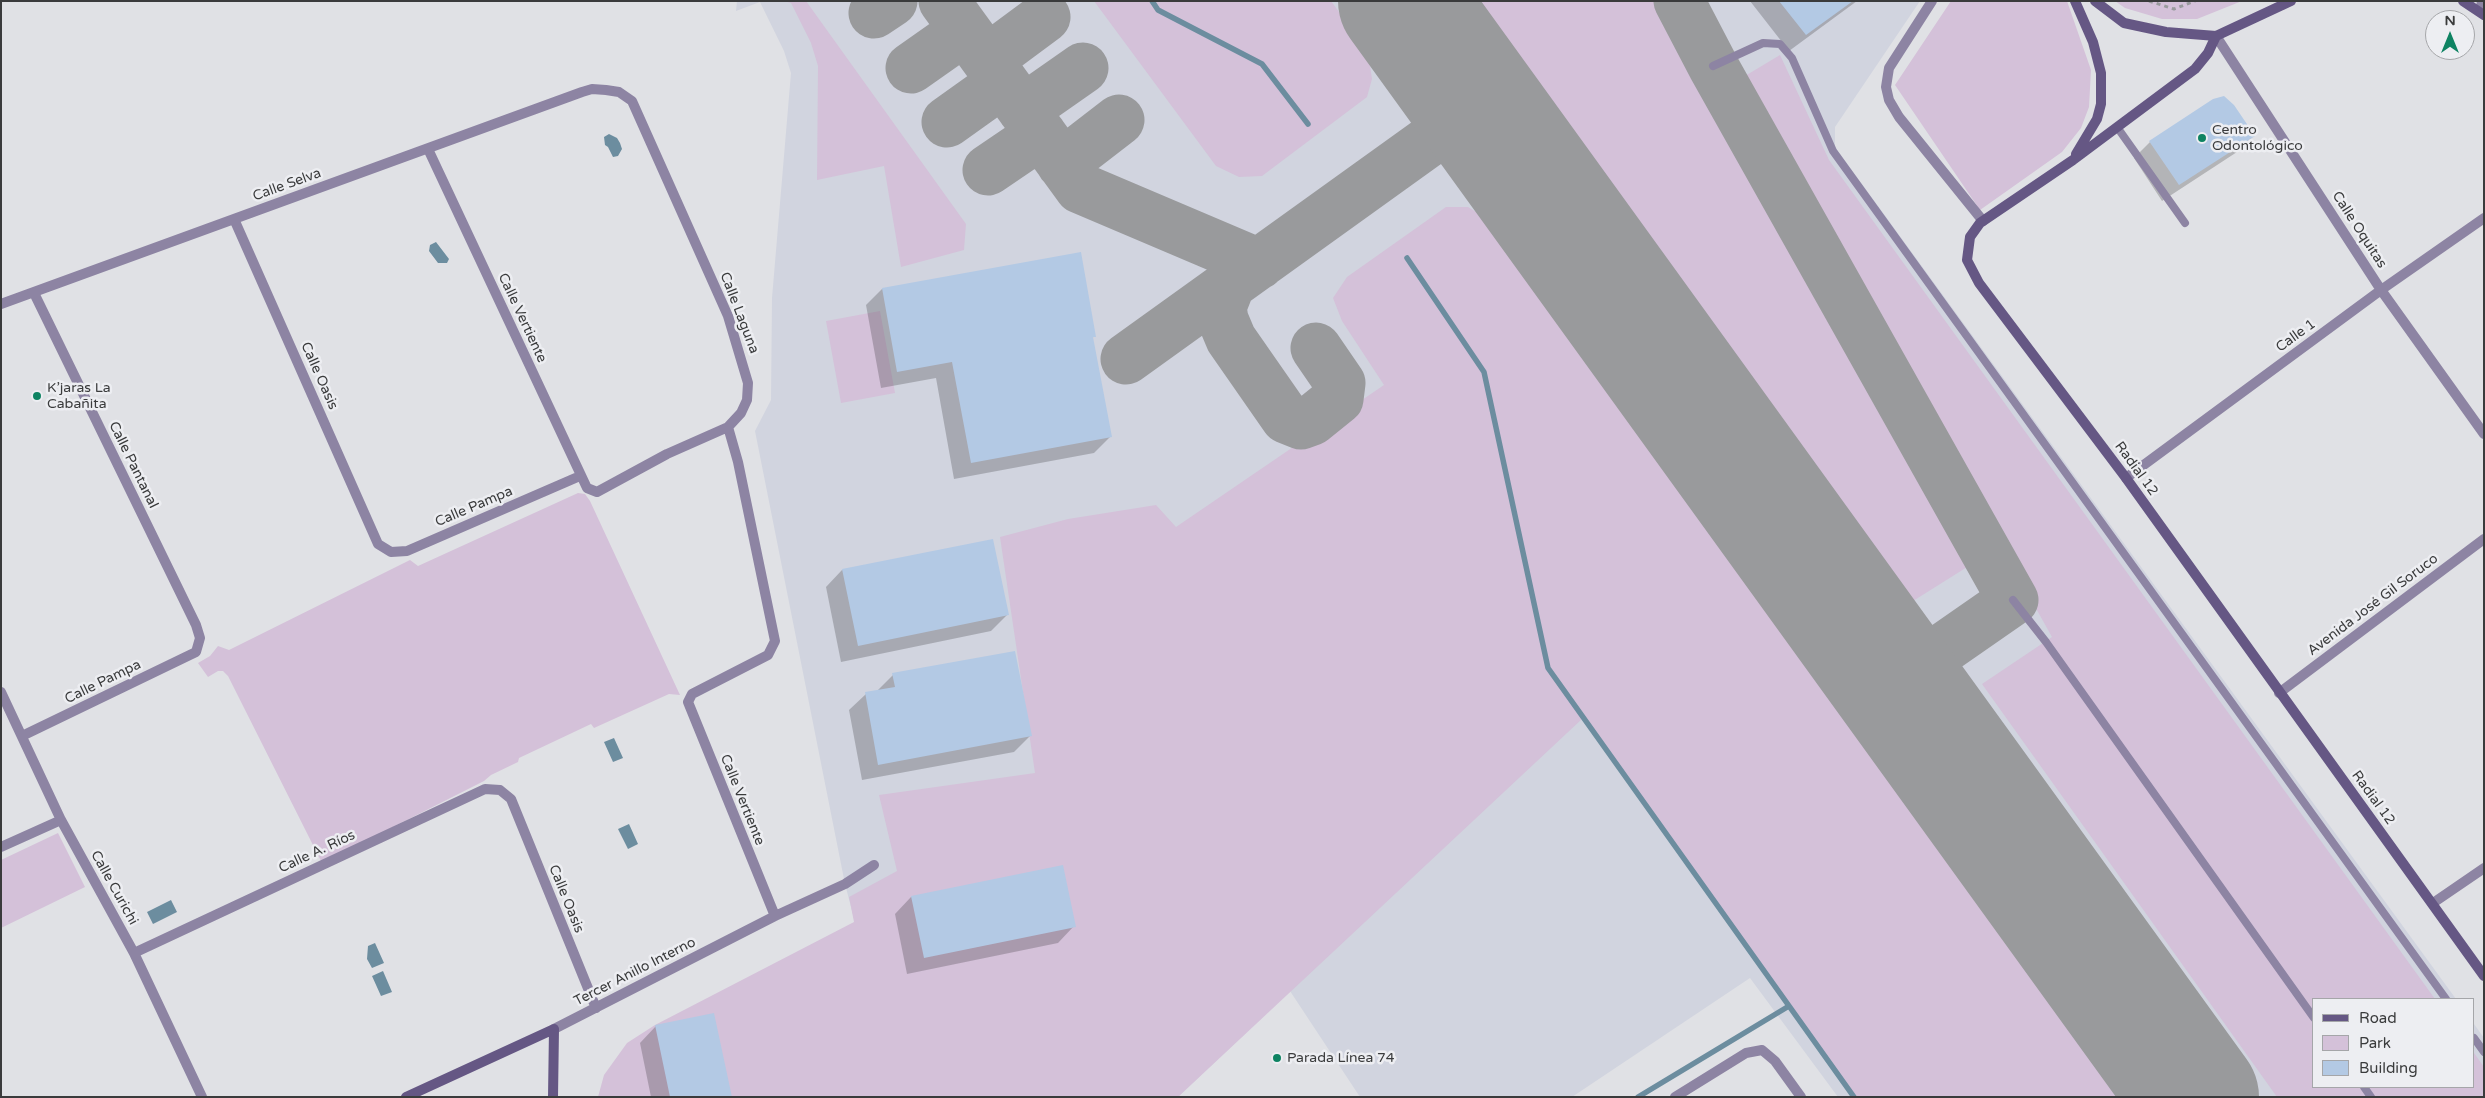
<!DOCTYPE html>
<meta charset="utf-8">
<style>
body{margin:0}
#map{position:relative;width:2485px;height:1098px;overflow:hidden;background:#e0e1e5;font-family:"Varela Round",sans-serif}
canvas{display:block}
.frame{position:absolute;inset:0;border:2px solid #3a3b3c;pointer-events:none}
.legend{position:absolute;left:2312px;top:998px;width:162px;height:90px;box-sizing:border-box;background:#edeef2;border:1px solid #a5a6a9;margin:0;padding:6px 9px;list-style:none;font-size:15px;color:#3a3b3c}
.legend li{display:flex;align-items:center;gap:10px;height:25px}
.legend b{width:25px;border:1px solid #a5a6a9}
.north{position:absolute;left:2425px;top:10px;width:50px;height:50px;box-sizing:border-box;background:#edeef2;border:1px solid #a5a6a9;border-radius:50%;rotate:0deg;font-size:14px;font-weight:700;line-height:20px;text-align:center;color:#3a3b3c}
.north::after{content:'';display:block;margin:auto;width:18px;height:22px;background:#0e8362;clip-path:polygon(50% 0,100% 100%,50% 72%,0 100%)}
</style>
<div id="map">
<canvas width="2485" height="1098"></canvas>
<div class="frame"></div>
<ul class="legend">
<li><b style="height:6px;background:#655784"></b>Road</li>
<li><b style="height:14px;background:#d4c1d9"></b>Park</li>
<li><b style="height:14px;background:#b3c9e4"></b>Building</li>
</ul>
<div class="north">N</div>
</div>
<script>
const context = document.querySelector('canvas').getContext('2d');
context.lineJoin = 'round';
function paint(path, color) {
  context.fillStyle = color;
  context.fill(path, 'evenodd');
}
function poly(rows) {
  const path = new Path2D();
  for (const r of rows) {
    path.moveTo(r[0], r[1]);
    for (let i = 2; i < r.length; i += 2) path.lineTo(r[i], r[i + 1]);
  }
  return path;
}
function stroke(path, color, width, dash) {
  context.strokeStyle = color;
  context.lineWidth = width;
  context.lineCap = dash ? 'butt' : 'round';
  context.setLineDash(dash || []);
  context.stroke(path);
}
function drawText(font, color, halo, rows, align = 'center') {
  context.font = font + ' "Varela Round",sans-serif';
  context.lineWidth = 5;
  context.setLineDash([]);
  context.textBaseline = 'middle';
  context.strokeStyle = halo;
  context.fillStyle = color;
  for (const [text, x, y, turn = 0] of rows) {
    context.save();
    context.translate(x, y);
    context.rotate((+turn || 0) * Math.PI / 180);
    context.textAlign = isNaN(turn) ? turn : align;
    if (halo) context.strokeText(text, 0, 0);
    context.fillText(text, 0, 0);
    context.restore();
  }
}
paint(poly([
 [737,1,1920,1,1835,127,1835,147,2456,999,2314,999,2314,1087,2474,1087,2474,1024,2484,1038,2484,1097,1838,1097,1750,978,1572,1097,1360,1097,1290,991,1178,1097,855,922,845,884,755,431,771,400,772,298,791,73,784,51,760,2,736,11]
]), '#d1d4df');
paint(poly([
 [784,1,806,1,966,224,964,250,901,267,884,166,817,180,818,66,811,43,791,3],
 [1094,1,1331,1,1368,52,1372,79,1367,97,1262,176,1239,177,1216,166],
 [1468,1,1660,1,1972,564,1913,601],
 [1951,1,2067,1,2091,70,2089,107,2081,128,2062,152,1980,210,1895,85],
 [2115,1,2242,1,2197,19,2162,19,2125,8],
 [1780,55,1829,160,2435,999,2314,999,2314,1087,2474,1087,2474,1053,2484,1067,2484,1097,2277,1097,1982,684,2052,637,1740,79],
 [1446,207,1468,207,1494,223,2124,1097,1854,1097,1582,719,1178,1097,598,1097,604,1075,627,1043,655,1025,854,922,849,897,897,871,879,795,1035,773,1000,537,1068,519,1156,505,1176,527,1384,385,1342,321,1333,298,1347,277],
 [880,311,895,393,841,403,826,321],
 [578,493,585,494,590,501,680,695,669,694,594,728,591,724,519,758,518,762,491,775,484,781,322,863,228,676,223,671,218,671,208,677,198,663,210,656,218,646,229,650,410,560,418,566],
 [58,833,85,887,1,928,1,860]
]), '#d4c1d9');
paint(poly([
 [609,134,617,138,620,143,622,149,618,156,613,157,608,147,605,145,604,137],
 [436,242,449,259,447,263,438,263,429,251,430,245],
 [614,738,623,758,613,762,604,742],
 [629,824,638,844,628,849,618,829],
 [171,900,177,912,153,924,147,912],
 [375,943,384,963,372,968,367,959,368,946],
 [383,971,392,992,381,996,372,976]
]), '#6c8d9f');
paint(poly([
 [1750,1,1857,1,1789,51],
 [2253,136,2237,152,2162,201,2134,158,2150,142],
 [882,289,1094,336,1092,339,1110,437,1094,453,954,479,936,378,881,388,866,305],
 [842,570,1007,615,991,631,841,662,826,587],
 [893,675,1030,736,1014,752,862,780,849,710,866,694,876,692],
 [911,897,1074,926,1058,943,907,974,895,914],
 [656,1026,730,1097,651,1097,640,1043]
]), '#0003');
stroke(poly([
 [1152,1,1158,10,1262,64,1308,124],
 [1407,258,1484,372,1548,668,1854,1097],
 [1638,1097,1789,1006]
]), '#6c8d9f', 5.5);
stroke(poly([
 [944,1,1080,188,1259,264],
 [1679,1,1713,66,2013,600,1895,682],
 [874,13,892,1],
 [987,60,1045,17],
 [911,68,965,30],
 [1023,110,1083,68],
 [947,122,1003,82],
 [1062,164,1119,120],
 [988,170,1041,134],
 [1230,284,1221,307,1223,320,1231,339,1286,418,1301,424,1312,420,1338,399,1340,383,1316,348],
 [1126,359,1478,106]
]), '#999a9c', 51);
stroke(poly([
 [1402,1,2195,1097]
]), '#999a9c', 128);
paint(poly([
 [1779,1,1853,1,1806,35],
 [2224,96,2234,105,2255,136,2179,185,2149,141,2213,99],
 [1081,252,1096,337,1093,337,1112,437,971,463,952,362,897,372,882,288],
 [993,539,1009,615,858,646,842,569],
 [1015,651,1032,736,878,765,865,692,895,687,892,673],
 [1063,865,1076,927,924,958,911,896],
 [714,1013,732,1097,670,1097,655,1025]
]), '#b3c9e4');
stroke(poly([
 [2149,1,2174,9,2195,1]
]), '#999a9d', 3, [4, 4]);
stroke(poly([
 [2479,12,2481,1],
 [1713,66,1763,43,1780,44,1792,58,1833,151,2446,999],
 [2117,127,2185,223],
 [2013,600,2046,642,2314,1018],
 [2474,1038,2484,1052],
 [2364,1087,2371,1097]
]), '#8d84a3', 8);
stroke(poly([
 [1932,1,1889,68,1886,87,1889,100,1899,117,1983,221],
 [2216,36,2381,290,2484,434],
 [234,219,378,544,391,552,407,551,580,476],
 [1,304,582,92,592,89,606,90,619,92,632,101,728,316,748,383,747,400,741,413,728,427,667,454,597,492,587,488,428,149],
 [728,427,738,462,775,641,768,655,692,694,688,702,775,916],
 [2126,478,2381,290,2484,218],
 [1,692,61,820,134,953,202,1097],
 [2279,693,2484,539],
 [22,736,196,652,200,638,196,625,34,293],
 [1,847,61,820],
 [2433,903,2484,868],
 [134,953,485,789,500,790,511,799,596,1008],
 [554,1029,775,916,845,884,874,865],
 [1675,1097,1746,1053,1762,1050,1775,1061,1801,1097]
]), '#8d84a3', 10);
stroke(poly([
 [2075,1,2093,42,2101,73,2101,104,2097,119,2076,154],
 [2095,1,2124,23,2166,32,2216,36,2291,1],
 [2463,1,2484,15],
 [2216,36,2208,53,2195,69,2073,160,1980,223,1970,237,1967,260,1979,283,2126,478,2484,976],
 [406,1097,554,1029,553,1097]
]), '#655784', 10);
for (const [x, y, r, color] of [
 [2202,138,5,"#0e8362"],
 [37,396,5,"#0e8362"],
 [1277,1058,5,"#0e8362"]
]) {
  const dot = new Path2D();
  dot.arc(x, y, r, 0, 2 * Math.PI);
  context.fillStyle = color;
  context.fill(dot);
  stroke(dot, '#edeef2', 2);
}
drawText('14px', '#3a3b3c', '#edeef2', [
 ["Centro",2212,130],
 ["Odontológico",2212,146],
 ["K’jaras La",47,388],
 ["Cabañita",47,404],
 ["Parada Línea 74",1287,1058]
], 'left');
drawText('14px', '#3a3b3c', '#edeef2', [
 ["Calle Selva",287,185,-20],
 ["Calle Oquitas",2359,230,57],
 ["Calle Laguna",739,313,69],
 ["Calle Vertiente",522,318,65],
 ["Calle 1",2296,336,-36],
 ["Calle Oasis",319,376,66],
 ["Calle Pantanal",133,465,64],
 ["Radial 12",2136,469,54],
 ["Calle Pampa",474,507,-23],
 ["Avenida José Gil Soruco",2373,605,-37],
 ["Calle Pampa",103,682,-26],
 ["Radial 12",2373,798,54],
 ["Calle Vertiente",742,800,68],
 ["Calle A. Ríos",317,852,-25],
 ["Calle Curichi",114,888,61],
 ["Calle Oasis",566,899,68],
 ["Tercer Anillo Interno",635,972,-27]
]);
</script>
